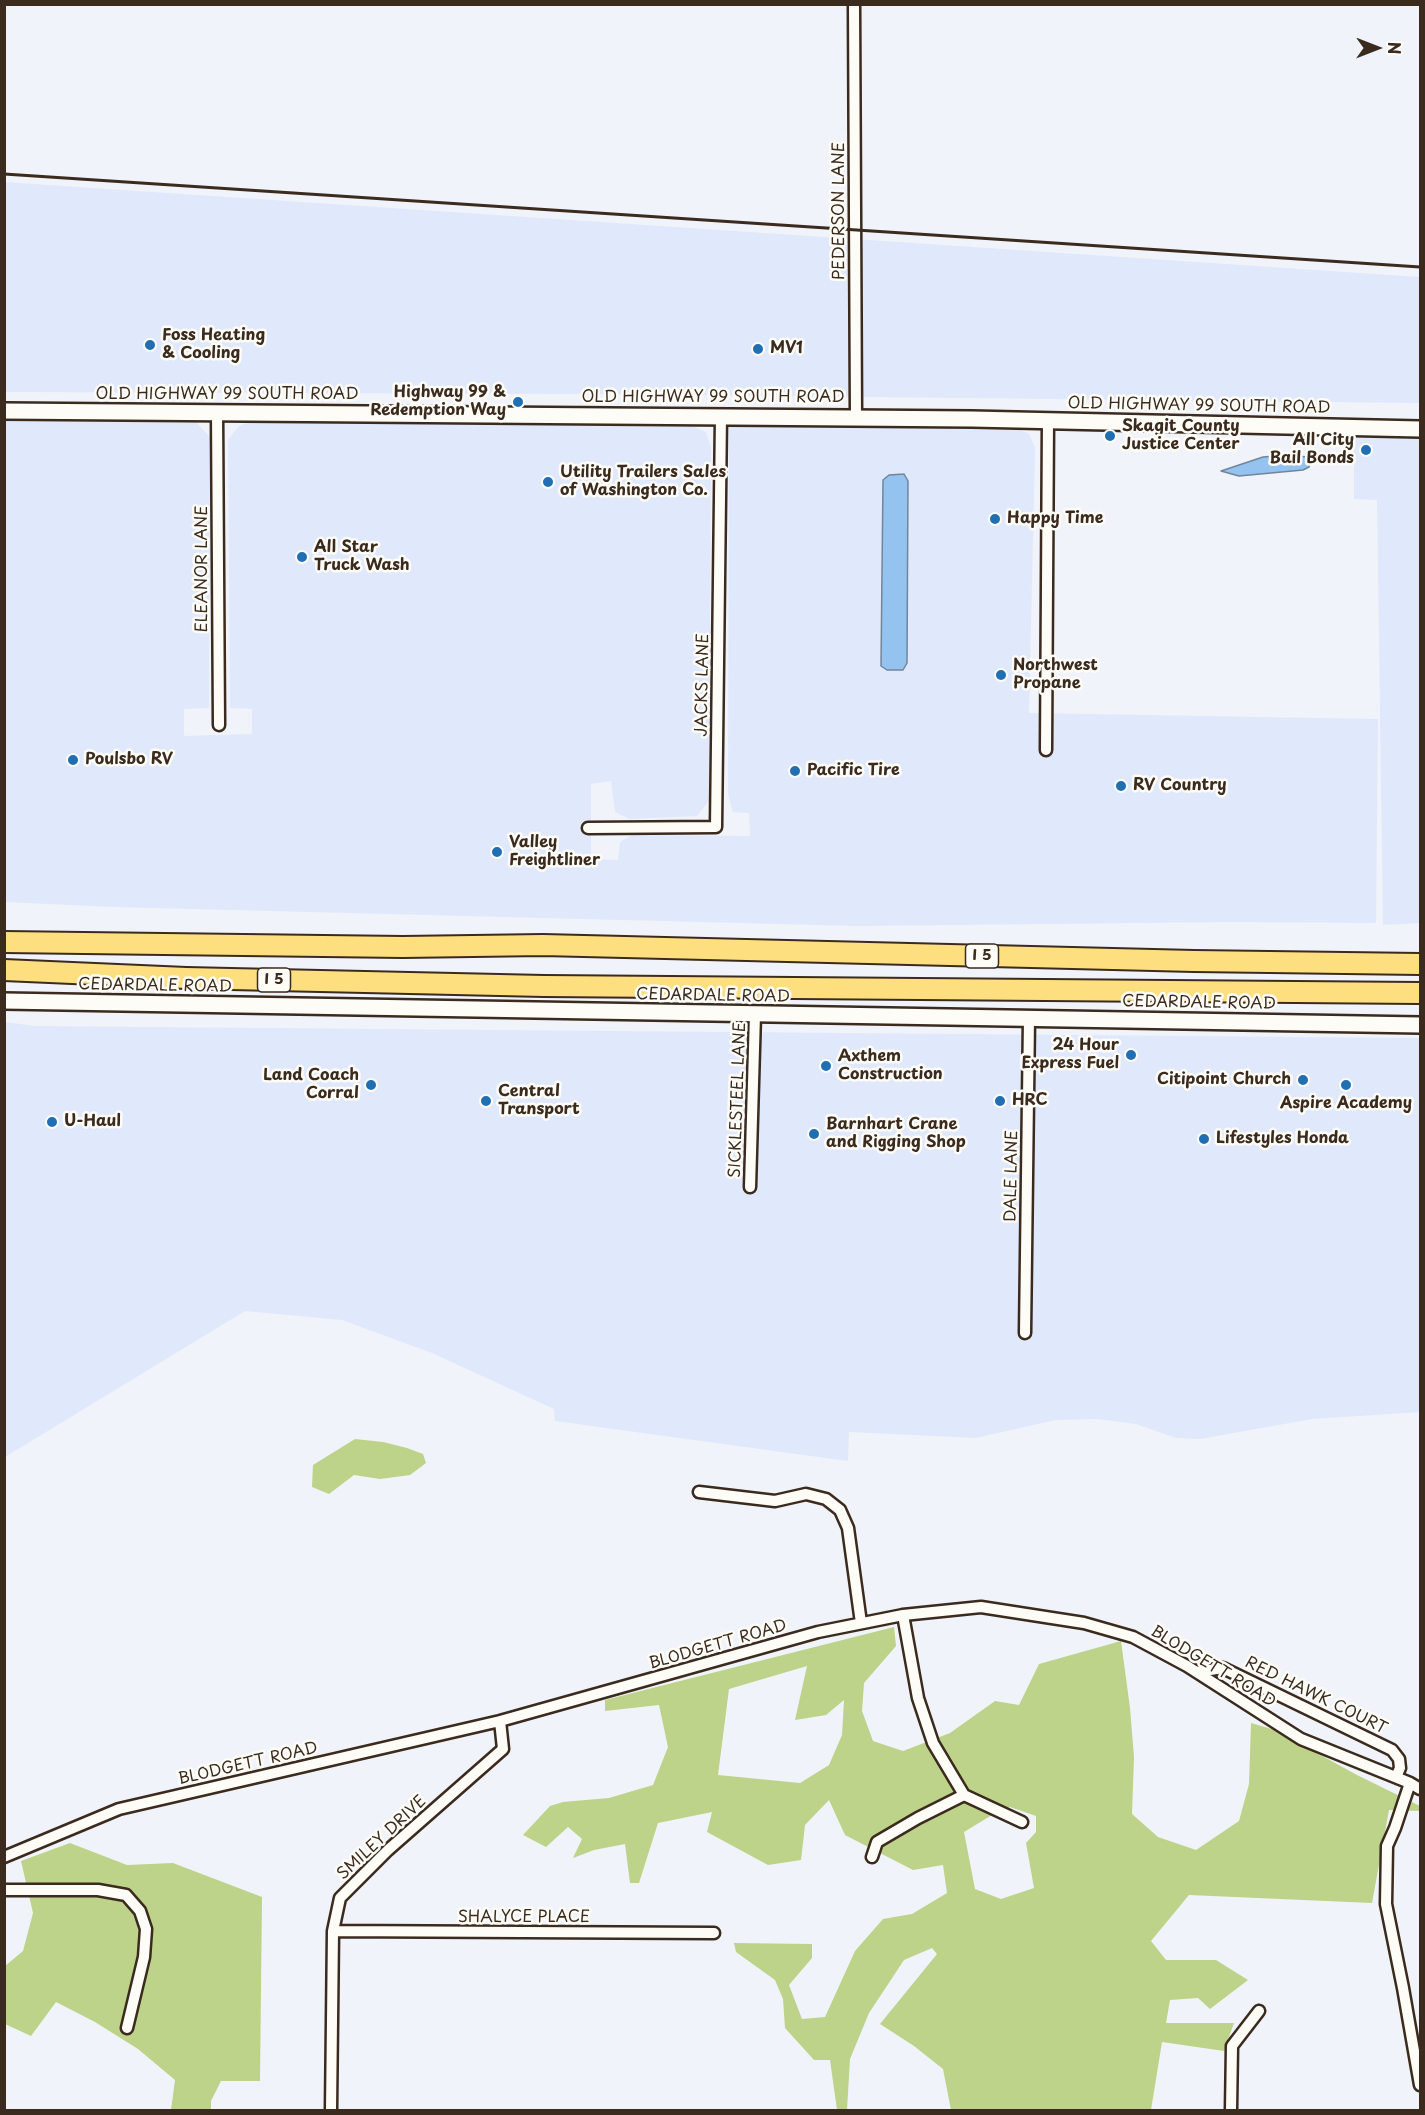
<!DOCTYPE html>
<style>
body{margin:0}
#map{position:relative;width:1425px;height:2115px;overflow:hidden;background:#f0f3f9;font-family:"Playpen Sans",sans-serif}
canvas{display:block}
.frame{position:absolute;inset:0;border:6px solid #3b2a1e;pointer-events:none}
.north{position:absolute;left:1347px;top:18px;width:60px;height:60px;-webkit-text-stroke:4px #fdfcf7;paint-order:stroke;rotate:90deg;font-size:16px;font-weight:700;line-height:24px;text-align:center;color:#3b2a1e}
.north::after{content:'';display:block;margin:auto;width:21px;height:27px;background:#3b2a1e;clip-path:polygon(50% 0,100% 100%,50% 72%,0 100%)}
</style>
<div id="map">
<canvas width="1425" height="2115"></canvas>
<div class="frame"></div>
<div class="north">N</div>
</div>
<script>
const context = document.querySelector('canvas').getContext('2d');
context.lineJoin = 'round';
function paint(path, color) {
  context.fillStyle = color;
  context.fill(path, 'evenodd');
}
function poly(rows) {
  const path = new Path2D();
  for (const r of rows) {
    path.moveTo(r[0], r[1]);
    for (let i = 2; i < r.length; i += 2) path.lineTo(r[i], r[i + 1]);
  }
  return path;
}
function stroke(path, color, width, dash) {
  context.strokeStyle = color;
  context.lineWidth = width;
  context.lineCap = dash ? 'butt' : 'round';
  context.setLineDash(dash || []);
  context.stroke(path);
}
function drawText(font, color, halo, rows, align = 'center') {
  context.font = font + ' "Playpen Sans",sans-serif';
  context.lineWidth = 5;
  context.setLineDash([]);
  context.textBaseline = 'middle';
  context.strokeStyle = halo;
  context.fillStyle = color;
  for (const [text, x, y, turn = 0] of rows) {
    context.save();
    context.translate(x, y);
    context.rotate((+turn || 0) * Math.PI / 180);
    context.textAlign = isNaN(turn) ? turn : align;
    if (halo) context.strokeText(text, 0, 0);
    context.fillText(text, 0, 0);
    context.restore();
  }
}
paint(poly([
 [4,182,1420,277,1420,403,595,394,5,392],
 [5,419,194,420,210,437,209,708,184,709,184,736,252,734,252,709,230,708,228,440,238,427,252,420,685,423,706,432,711,447,709,801,697,816,630,819,615,812,611,781,591,784,591,859,618,860,620,842,632,835,750,836,749,813,733,812,728,794,729,425,1017,429,1029,434,1035,448,1029,713,1378,719,1376,923,1232,922,858,926,113,907,5,902],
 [1354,433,1420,434,1420,923,1383,925,1377,500,1354,499],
 [5,1022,35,1026,1420,1038,1420,1412,1312,1419,1200,1439,1176,1438,1136,1424,1098,1419,1055,1420,976,1438,849,1432,848,1461,555,1421,554,1409,432,1353,342,1320,245,1311,5,1457]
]), '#e0e8fb');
paint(poly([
 [355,1439,383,1442,407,1448,423,1454,426,1463,410,1475,380,1479,354,1475,329,1494,312,1487,313,1465],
 [894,1627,896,1646,864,1683,862,1711,873,1741,903,1751,950,1733,995,1701,1019,1705,1039,1664,1121,1641,1130,1708,1134,1757,1132,1814,1158,1837,1196,1850,1239,1821,1249,1784,1251,1723,1275,1730,1357,1775,1420,1806,1420,1811,1389,1810,1372,1903,1189,1895,1151,1941,1166,1960,1216,1960,1248,1980,1210,2009,1198,1998,1170,2000,1166,2023,1234,2023,1224,2051,1162,2042,1151,2110,951,2110,943,2069,914,2046,880,2024,937,1954,932,1948,904,1960,869,2013,850,2059,847,2110,837,2110,830,2060,814,2060,785,2028,783,1999,775,1980,736,1952,734,1943,812,1944,812,1958,789,1985,802,2019,825,2017,855,1951,883,1919,912,1914,947,1893,943,1865,913,1870,845,1835,829,1800,805,1825,801,1860,768,1865,707,1832,712,1812,658,1823,639,1883,630,1883,625,1844,594,1850,573,1858,582,1839,568,1827,546,1847,523,1835,550,1806,563,1802,609,1798,653,1785,668,1747,659,1705,605,1711,605,1700],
 [807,1666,795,1720,826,1715,844,1700,842,1735,829,1765,800,1783,718,1775,729,1689],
 [1010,1807,1036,1816,1036,1832,1026,1843,1034,1888,1001,1899,975,1889,964,1832,992,1815],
 [70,1843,127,1865,173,1863,262,1897,260,2081,221,2081,211,2101,211,2110,171,2110,175,2080,138,2049,95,2022,56,2002,31,2036,5,2024,5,1966,23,1951,33,1913,21,1861]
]), '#bdd389');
const water = poly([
 [1286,455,1308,457,1310,464,1309,467,1303,470,1239,476,1221,471,1263,457,1286,455],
 [904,474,908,481,907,663,903,670,887,670,881,666,883,480,889,475,904,474]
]);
paint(water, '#94c3ef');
stroke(water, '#70869b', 1.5);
const street = poly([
 [854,4,856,417],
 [217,413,219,725],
 [1046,750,1048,420],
 [588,828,716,827,721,416],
 [750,1187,755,1014],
 [1025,1333,1029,1019],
 [699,1492,775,1501,806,1494,826,1499,840,1510,848,1528,861,1623],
 [903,1615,918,1698,933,1743,964,1795,1022,1822],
 [1197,1672,1223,1668,1392,1750,1399,1759,1400,1768,1396,1777],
 [1410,1783,1395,1828,1387,1846,1386,1904,1403,1988,1420,2085],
 [4,1857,119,1809,500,1721,818,1632,903,1615,981,1607,1084,1623,1133,1637,1187,1666,1301,1739,1410,1783,1420,1789],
 [872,1857,877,1842,918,1818,964,1795],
 [4,1890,98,1890,126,1895,140,1911,146,1929,144,1957,127,2028],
 [333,1931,714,1933],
 [331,2110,333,1931,340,1898,388,1850,503,1749,500,1721],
 [1231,2110,1232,2046,1259,2011]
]);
const secondary = poly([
 [4,411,972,419,1420,429],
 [4,1001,1420,1025]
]);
const highway = poly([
 [4,942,403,947,543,945,1194,961,1420,964],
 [4,970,186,978,544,986,1420,993]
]);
stroke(street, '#3b2a1e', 15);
stroke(secondary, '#3b2a1e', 20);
stroke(highway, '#3b2a1e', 24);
stroke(street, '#fdfcf7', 10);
stroke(secondary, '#fdfcf7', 15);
stroke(highway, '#fedf80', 20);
stroke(poly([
 [4,174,1420,267]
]), '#3b2a1e', 3);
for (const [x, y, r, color] of [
 [150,345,6,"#1f6fb2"],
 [758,349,6,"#1f6fb2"],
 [518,402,6,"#1f6fb2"],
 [1110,436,6,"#1f6fb2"],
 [1366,450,6,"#1f6fb2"],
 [548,482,6,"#1f6fb2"],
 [995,519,6,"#1f6fb2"],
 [302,557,6,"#1f6fb2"],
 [1001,675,6,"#1f6fb2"],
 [73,760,6,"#1f6fb2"],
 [795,771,6,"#1f6fb2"],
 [1121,786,6,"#1f6fb2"],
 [497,852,6,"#1f6fb2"],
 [1131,1055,6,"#1f6fb2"],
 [826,1066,6,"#1f6fb2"],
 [1303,1080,6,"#1f6fb2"],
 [371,1085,6,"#1f6fb2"],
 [1346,1085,6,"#1f6fb2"],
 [486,1101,6,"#1f6fb2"],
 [1000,1101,6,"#1f6fb2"],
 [52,1122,6,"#1f6fb2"],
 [814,1134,6,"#1f6fb2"],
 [1204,1139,6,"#1f6fb2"]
]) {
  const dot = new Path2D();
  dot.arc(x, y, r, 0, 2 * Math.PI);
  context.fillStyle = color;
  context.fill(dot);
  stroke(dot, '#fdfcf7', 2);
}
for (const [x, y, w] of [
 [982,956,33],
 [274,980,33]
]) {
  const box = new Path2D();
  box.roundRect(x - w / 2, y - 12, w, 24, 4.5);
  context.fillStyle = '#fdfcf7';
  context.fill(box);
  stroke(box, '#3b2a1e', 1.5);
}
drawText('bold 15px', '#3b2a1e', null, [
 ["I 5",982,956],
 ["I 5",274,980]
]);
drawText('16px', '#3b2a1e', '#fdfcf7', [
 ["PEDERSON LANE",840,211,-90],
 ["OLD HIGHWAY 99 SOUTH ROAD",227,395],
 ["OLD HIGHWAY 99 SOUTH ROAD",713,398],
 ["OLD HIGHWAY 99 SOUTH ROAD",1199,406,1],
 ["ELEANOR LANE",203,569,-90],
 ["JACKS LANE",703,685,-89],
 ["CEDARDALE ROAD",155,986,1],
 ["CEDARDALE ROAD",713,996,1],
 ["CEDARDALE ROAD",1199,1003,1],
 ["SICKLESTEEL LANE",738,1100,-88],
 ["DALE LANE",1012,1176,-89],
 ["BLODGETT ROAD",718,1645,-16],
 ["BLODGETT ROAD",1213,1667,31],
 ["RED HAWK COURT",1316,1696,26],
 ["BLODGETT ROAD",248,1764,-13],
 ["SMILEY DRIVE",382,1838,-43],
 ["SHALYCE PLACE",524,1918]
]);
drawText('bold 16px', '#3b2a1e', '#fdfcf7', [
 ["Foss Heating",162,336],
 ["& Cooling",162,354],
 ["MV1",770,349],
 ["Highway 99 &",506,393,"right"],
 ["Redemption Way",506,411,"right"],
 ["Skagit County",1122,427],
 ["Justice Center",1122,445],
 ["All City",1354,441,"right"],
 ["Bail Bonds",1354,459,"right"],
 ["Utility Trailers Sales",560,473],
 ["of Washington Co.",560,491],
 ["Happy Time",1007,519],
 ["All Star",314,548],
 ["Truck Wash",314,566],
 ["Northwest",1013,666],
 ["Propane",1013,684],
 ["Poulsbo RV",85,760],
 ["Pacific Tire",807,771],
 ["RV Country",1133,786],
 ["Valley",509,843],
 ["Freightliner",509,861],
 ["24 Hour",1119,1046,"right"],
 ["Express Fuel",1119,1064,"right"],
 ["Axthem",838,1057],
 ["Construction",838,1075],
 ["Land Coach",359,1076,"right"],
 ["Corral",359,1094,"right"],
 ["Citipoint Church",1291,1080,"right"],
 ["Central",498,1092],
 ["Transport",498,1110],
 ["HRC",1012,1101],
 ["Aspire Academy",1346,1104,"center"],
 ["U-Haul",64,1122],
 ["Barnhart Crane",826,1125],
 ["and Rigging Shop",826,1143],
 ["Lifestyles Honda",1216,1139]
], 'left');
</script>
